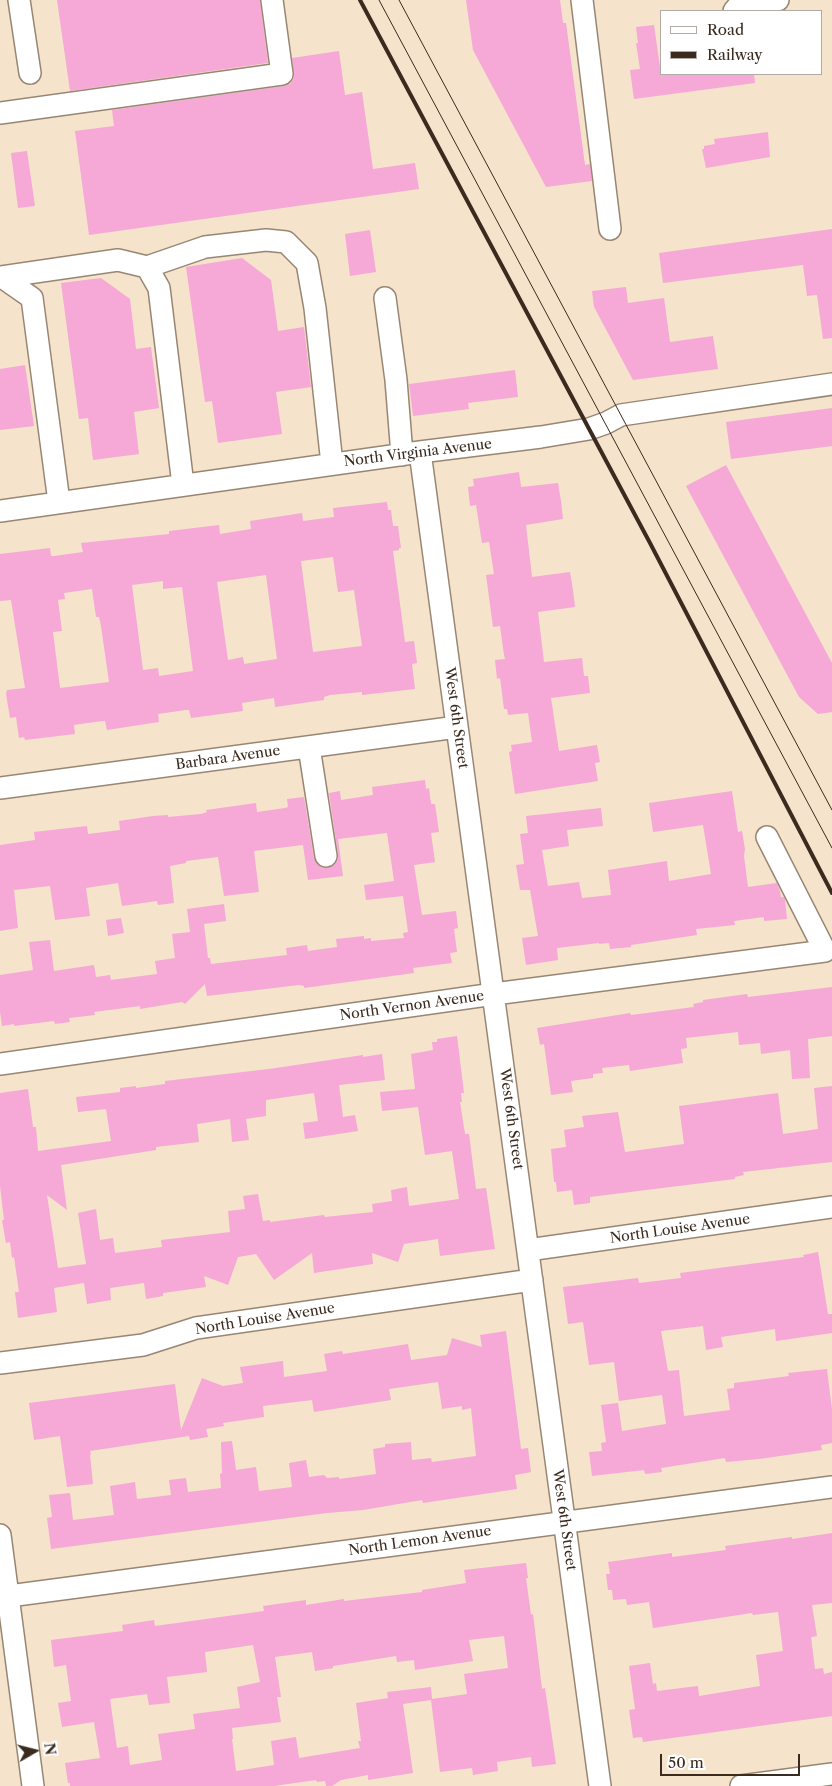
<!DOCTYPE html>
<style>
body{margin:0}
#map{position:relative;width:832px;height:1786px;overflow:hidden;background:#f5e3cb;font-family:"Libre Caslon Text",serif}
canvas{display:block}
.legend{position:absolute;left:660px;top:10px;width:162px;height:65px;box-sizing:border-box;background:#fff;border:1px solid #b1aaa5;margin:0;padding:6px 9px;list-style:none;font-size:15px;color:#3b2a1e}
.legend li{display:flex;align-items:center;gap:10px;height:25px}
.legend b{width:25px;border:1px solid #b1aaa5}
.north{position:absolute;left:10px;top:1726px;width:50px;height:50px;-webkit-text-stroke:4px #fff;paint-order:stroke;rotate:82deg;font-size:14px;font-weight:700;line-height:20px;text-align:center;color:#3b2a1e}
.north::after{content:'';display:block;margin:auto;width:18px;height:22px;background:#3b2a1e;clip-path:polygon(50% 0,100% 100%,50% 72%,0 100%)}
.scale{position:absolute;left:660px;top:1754px;width:140px;height:22px;box-sizing:border-box;border:2px solid #3b2a1e;border-top:0;padding-left:6px;font-size:15px;line-height:18px;white-space:nowrap;color:#3b2a1e;-webkit-text-stroke:4px #fff;paint-order:stroke}
</style>
<div id="map">
<canvas width="832" height="1786"></canvas>
<ul class="legend">
<li><b style="height:6px;background:#fff"></b>Road</li>
<li><b style="height:6px;background:#3b2a1e"></b>Railway</li>
</ul>
<div class="north">N</div>
<div class="scale">50 m</div>
</div>
<script>
const context = document.querySelector('canvas').getContext('2d');
context.lineJoin = 'round';
function paint(path, color) {
  context.fillStyle = color;
  context.fill(path, 'evenodd');
}
function poly(rows) {
  const path = new Path2D();
  for (const r of rows) {
    path.moveTo(r[0], r[1]);
    for (let i = 2; i < r.length; i += 2) path.lineTo(r[i], r[i + 1]);
  }
  return path;
}
function stroke(path, color, width, dash) {
  context.strokeStyle = color;
  context.lineWidth = width;
  context.lineCap = dash ? 'butt' : 'round';
  context.setLineDash(dash || []);
  context.stroke(path);
}
function drawText(font, color, halo, rows, align = 'center') {
  context.font = font + ' "Libre Caslon Text",serif';
  context.lineWidth = 4.5;
  context.setLineDash([]);
  context.textBaseline = 'middle';
  context.strokeStyle = halo;
  context.fillStyle = color;
  for (const [text, x, y, turn = 0] of rows) {
    context.save();
    context.translate(x, y);
    context.rotate((+turn || 0) * Math.PI / 180);
    context.textAlign = isNaN(turn) ? turn : align;
    if (halo) context.strokeText(text, 0, 0);
    context.fillText(text, 0, 0);
    context.restore();
  }
}
paint(poly([
 [57,0,260,0,268,63,70,91],
 [466,0,560,0,563,23,566,23,585,165,590,164,592,181,546,187,473,50],
 [654,25,661,74,754,74,755,83,634,99,630,70,640,69,636,43,638,43,636,27],
 [339,51,345,95,362,92,373,169,415,163,419,189,89,235,75,131,114,126,112,110,284,86,290,84,294,78,292,58],
 [768,132,770,157,706,168,702,149,704,149,704,146,715,144,714,139],
 [27,151,35,206,18,208,11,153],
 [832,229,832,338,823,339,817,295,807,296,803,265,663,283,659,253],
 [370,230,376,272,350,276,345,234],
 [242,258,271,280,278,331,304,327,311,387,276,392,282,434,218,443,212,401,205,402,186,267],
 [101,278,130,299,136,349,151,347,159,408,134,412,139,454,93,460,88,418,79,419,61,283],
 [626,287,628,303,664,298,670,342,713,336,718,369,633,380,594,307,592,291],
 [25,365,34,426,0,430,0,369],
 [515,370,518,397,468,403,469,409,413,416,409,384],
 [832,408,832,446,731,459,726,422],
 [726,465,832,663,832,712,818,714,799,697,686,486],
 [519,472,521,487,558,483,561,501,563,519,526,525,532,577,570,572,573,590,575,607,538,612,544,662,582,658,584,676,588,676,590,693,551,698,559,751,597,745,600,762,595,763,598,781,515,794,509,752,512,751,511,745,532,742,528,713,508,715,507,709,504,709,500,678,497,679,495,660,505,659,504,655,500,626,493,627,486,575,494,574,489,542,482,543,476,505,470,506,468,487,474,486,473,479],
 [387,502,388,510,391,510,393,526,398,526,401,548,399,548,399,550,393,551,405,642,414,641,417,663,412,664,415,689,362,695,362,692,330,695,324,697,324,700,275,707,274,698,242,703,243,711,191,718,189,710,186,710,158,714,159,722,107,730,105,721,102,721,74,725,75,734,25,740,24,737,19,738,16,717,10,718,6,694,7,690,25,688,11,600,0,601,0,554,50,548,51,556,54,556,83,552,81,543,169,534,169,531,219,525,220,534,251,529,250,521,302,513,303,521,334,517,333,508],
 [333,557,338,592,354,590,362,646,313,652,301,561],
 [266,575,277,659,244,664,243,657,228,660,217,582],
 [163,581,163,589,182,587,193,671,159,676,158,668,143,670,132,585],
 [92,589,96,617,99,617,101,626,109,682,60,688,53,632,62,631,58,600,65,599,64,593],
 [425,780,426,789,429,788,431,804,435,804,439,832,431,833,435,862,414,865,422,915,456,911,458,928,454,929,457,952,450,953,452,963,413,968,414,973,304,988,304,986,299,985,207,996,205,984,185,1004,182,1002,140,1009,140,1006,94,1012,95,1015,69,1018,70,1022,55,1024,54,1021,14,1026,14,1024,2,1026,0,1012,0,975,33,970,29,942,50,940,54,971,94,965,96,977,110,975,111,980,157,974,155,961,175,958,172,934,190,932,187,909,224,904,226,921,204,924,208,958,210,958,211,964,287,955,286,948,307,945,308,951,337,947,336,939,364,936,364,939,371,938,371,941,404,938,403,933,408,932,403,896,366,900,364,885,394,881,387,833,338,839,343,876,326,878,308,880,303,845,254,851,259,892,224,896,218,857,186,861,186,863,170,866,174,903,158,905,157,901,122,906,118,883,86,888,90,916,55,920,50,886,14,890,18,928,0,931,0,845,35,840,34,832,87,826,88,834,120,830,119,821,153,816,168,815,168,817,201,814,207,812,206,810,256,803,257,812,285,808,288,807,287,799,304,797,314,858,317,864,322,868,327,868,334,865,338,860,338,855,329,793,340,791,341,800,373,795,372,787],
 [732,791,738,832,742,831,745,849,744,856,748,887,777,883,780,891,781,897,784,897,785,899,787,919,764,921,764,917,734,921,735,925,696,929,697,935,631,945,631,947,610,949,609,943,599,944,599,943,557,948,558,960,526,965,522,938,538,936,530,890,520,890,516,865,524,864,520,834,528,833,526,816,601,808,603,826,567,830,569,846,542,850,548,886,579,882,582,898,611,895,608,870,667,861,669,881,711,874,703,825,653,832,649,803],
 [121,918,124,933,108,936,106,920],
 [832,987,832,1036,808,1039,810,1078,792,1079,790,1050,761,1054,760,1043,739,1045,738,1032,686,1038,687,1048,681,1049,683,1063,630,1071,629,1065,602,1068,603,1073,593,1074,593,1078,571,1081,573,1092,551,1095,544,1044,540,1045,537,1028,630,1013,631,1015,694,1007,693,1004,703,1002,703,1000,747,994,748,997],
 [457,1036,464,1093,461,1093,462,1102,460,1102,465,1134,469,1134,476,1189,486,1188,495,1249,440,1256,438,1239,404,1244,398,1262,372,1253,373,1264,314,1273,312,1253,274,1280,256,1254,238,1257,228,1285,204,1276,206,1287,163,1293,163,1296,146,1299,144,1283,110,1288,111,1300,87,1304,84,1283,54,1288,57,1312,18,1318,15,1292,19,1292,14,1257,12,1258,10,1242,6,1243,2,1220,4,1220,0,1186,0,1093,28,1089,33,1127,36,1127,38,1151,111,1141,106,1109,78,1112,76,1097,120,1092,120,1088,136,1086,136,1088,165,1084,165,1081,269,1069,363,1055,363,1057,382,1054,385,1080,339,1085,343,1117,355,1115,358,1131,305,1139,303,1123,318,1121,314,1093,266,1100,266,1116,246,1119,249,1140,232,1142,230,1119,197,1124,199,1142,156,1147,156,1150,61,1165,67,1210,47,1195,58,1268,86,1264,78,1213,96,1209,100,1240,113,1238,115,1253,162,1247,161,1240,230,1232,228,1211,245,1209,243,1196,258,1194,263,1221,270,1220,270,1222,324,1215,325,1217,373,1212,372,1204,392,1201,391,1190,407,1187,409,1206,459,1199,452,1151,425,1155,418,1107,382,1111,380,1092,415,1089,411,1054,433,1050,432,1042,437,1042,437,1039],
 [832,1086,832,1162,743,1172,744,1175,735,1177,735,1179,590,1197,590,1203,574,1205,572,1190,557,1192,556,1182,554,1182,551,1149,566,1147,564,1130,584,1127,582,1116,618,1112,625,1152,684,1144,679,1106,778,1093,783,1134,818,1129,814,1088],
 [818,1252,828,1314,832,1314,832,1333,776,1341,775,1329,721,1337,723,1347,706,1350,703,1326,661,1331,668,1371,679,1370,684,1416,730,1410,727,1389,734,1388,734,1383,789,1376,788,1373,827,1369,832,1410,832,1443,821,1445,822,1450,759,1459,726,1462,725,1458,661,1468,662,1472,645,1474,644,1470,592,1476,589,1452,602,1451,601,1443,606,1442,601,1405,618,1403,622,1431,666,1424,662,1395,619,1401,614,1362,589,1365,583,1322,568,1324,563,1287,638,1278,639,1283,681,1278,680,1273,804,1257,803,1255],
 [506,1331,521,1449,528,1448,531,1472,515,1475,517,1489,423,1503,422,1500,363,1510,327,1513,51,1549,47,1518,52,1517,49,1495,70,1493,73,1520,114,1515,110,1486,135,1482,137,1499,171,1495,169,1480,186,1478,188,1492,221,1488,220,1474,222,1473,221,1442,232,1441,236,1470,256,1467,259,1491,292,1487,289,1463,306,1460,309,1477,324,1475,327,1478,339,1477,339,1479,376,1474,373,1449,385,1447,385,1444,411,1442,412,1460,431,1458,432,1462,476,1456,471,1408,462,1410,462,1406,442,1409,438,1382,389,1389,391,1400,314,1412,312,1400,263,1406,264,1417,223,1423,224,1426,206,1429,208,1437,190,1440,189,1436,90,1451,91,1455,90,1455,93,1484,67,1487,60,1436,34,1440,29,1403,175,1384,181,1430,202,1378,223,1386,243,1383,240,1367,283,1361,284,1377,327,1371,324,1354,342,1351,343,1354,408,1344,411,1360,447,1355,452,1338,482,1347,480,1335],
 [832,1533,832,1603,812,1605,817,1636,811,1637,815,1669,823,1668,824,1674,832,1672,832,1716,643,1742,642,1737,633,1738,629,1710,635,1709,629,1666,650,1663,653,1684,656,1683,657,1691,698,1686,699,1696,760,1686,756,1655,783,1651,778,1612,753,1615,752,1613,653,1628,649,1602,627,1605,626,1599,613,1600,612,1590,608,1590,606,1574,610,1574,608,1562,672,1553,672,1557,726,1550,725,1546,792,1537,792,1539],
 [526,1563,528,1578,526,1578,531,1615,533,1614,542,1689,545,1688,556,1764,532,1767,531,1757,497,1762,498,1771,473,1775,472,1768,440,1772,431,1700,403,1704,413,1773,368,1780,368,1775,341,1780,332,1786,326,1786,325,1781,317,1782,316,1780,274,1786,70,1786,70,1783,68,1783,65,1763,100,1758,94,1722,62,1727,58,1703,71,1701,66,1665,54,1667,51,1640,123,1631,122,1625,154,1620,155,1626,264,1611,263,1606,306,1600,306,1605,344,1599,344,1601,422,1592,422,1590,466,1583,464,1570],
 [504,1636,508,1668,464,1674,467,1694,432,1699,431,1687,387,1692,388,1698,356,1703,361,1741,358,1741,360,1748,299,1758,296,1737,271,1741,274,1765,236,1771,232,1739,233,1739,232,1728,281,1722,277,1697,281,1697,275,1657,312,1652,315,1671,333,1668,333,1666,396,1656,397,1662,414,1660,415,1670,473,1661,469,1640],
 [253,1645,260,1682,237,1687,240,1708,193,1714,195,1729,158,1734,162,1760,130,1765,128,1746,117,1748,110,1699,147,1694,149,1705,170,1703,167,1677,207,1672,205,1652]
]), '#f6a8d7');
const minor = poly([
 [19,0,30,73],
 [582,0,610,229],
 [734,11,740,4,778,0],
 [0,113,282,74,272,0],
 [147,267,159,288,183,485],
 [0,277,118,260,147,267,205,247,266,240,286,242,307,263,315,308,332,464],
 [2,277,32,298,59,502],
 [385,298,396,380,402,455],
 [420,452,600,1786],
 [0,511,420,452,541,437,589,429,606,423,621,415,832,384],
 [309,747,326,856],
 [0,788,457,727],
 [0,1064,494,994,825,951,767,837],
 [528,1250,832,1207],
 [0,1363,143,1345,196,1328,532,1280],
 [0,1535,33,1786],
 [9,1596,832,1487],
 [741,1786,832,1774]
]);
stroke(minor, '#988674', 24);
stroke(minor, '#fff', 21);
stroke(poly([
 [379,0,832,848],
 [399,0,832,810]
]), '#3b2a1e', 1);
stroke(poly([
 [360,0,650,543,832,893]
]), '#3b2a1e', 4);
drawText('14px', '#3b2a1e', '#fff', [
 ["North Virginia Avenue",418,453,-7],
 ["West 6th Street",456,718,82],
 ["Barbara Avenue",228,758,-8],
 ["North Vernon Avenue",412,1006,-8],
 ["West 6th Street",511,1119,82],
 ["North Louise Avenue",680,1229,-8],
 ["North Louise Avenue",265,1319,-9],
 ["West 6th Street",564,1520,82],
 ["North Lemon Avenue",420,1541,-8]
]);
</script>
